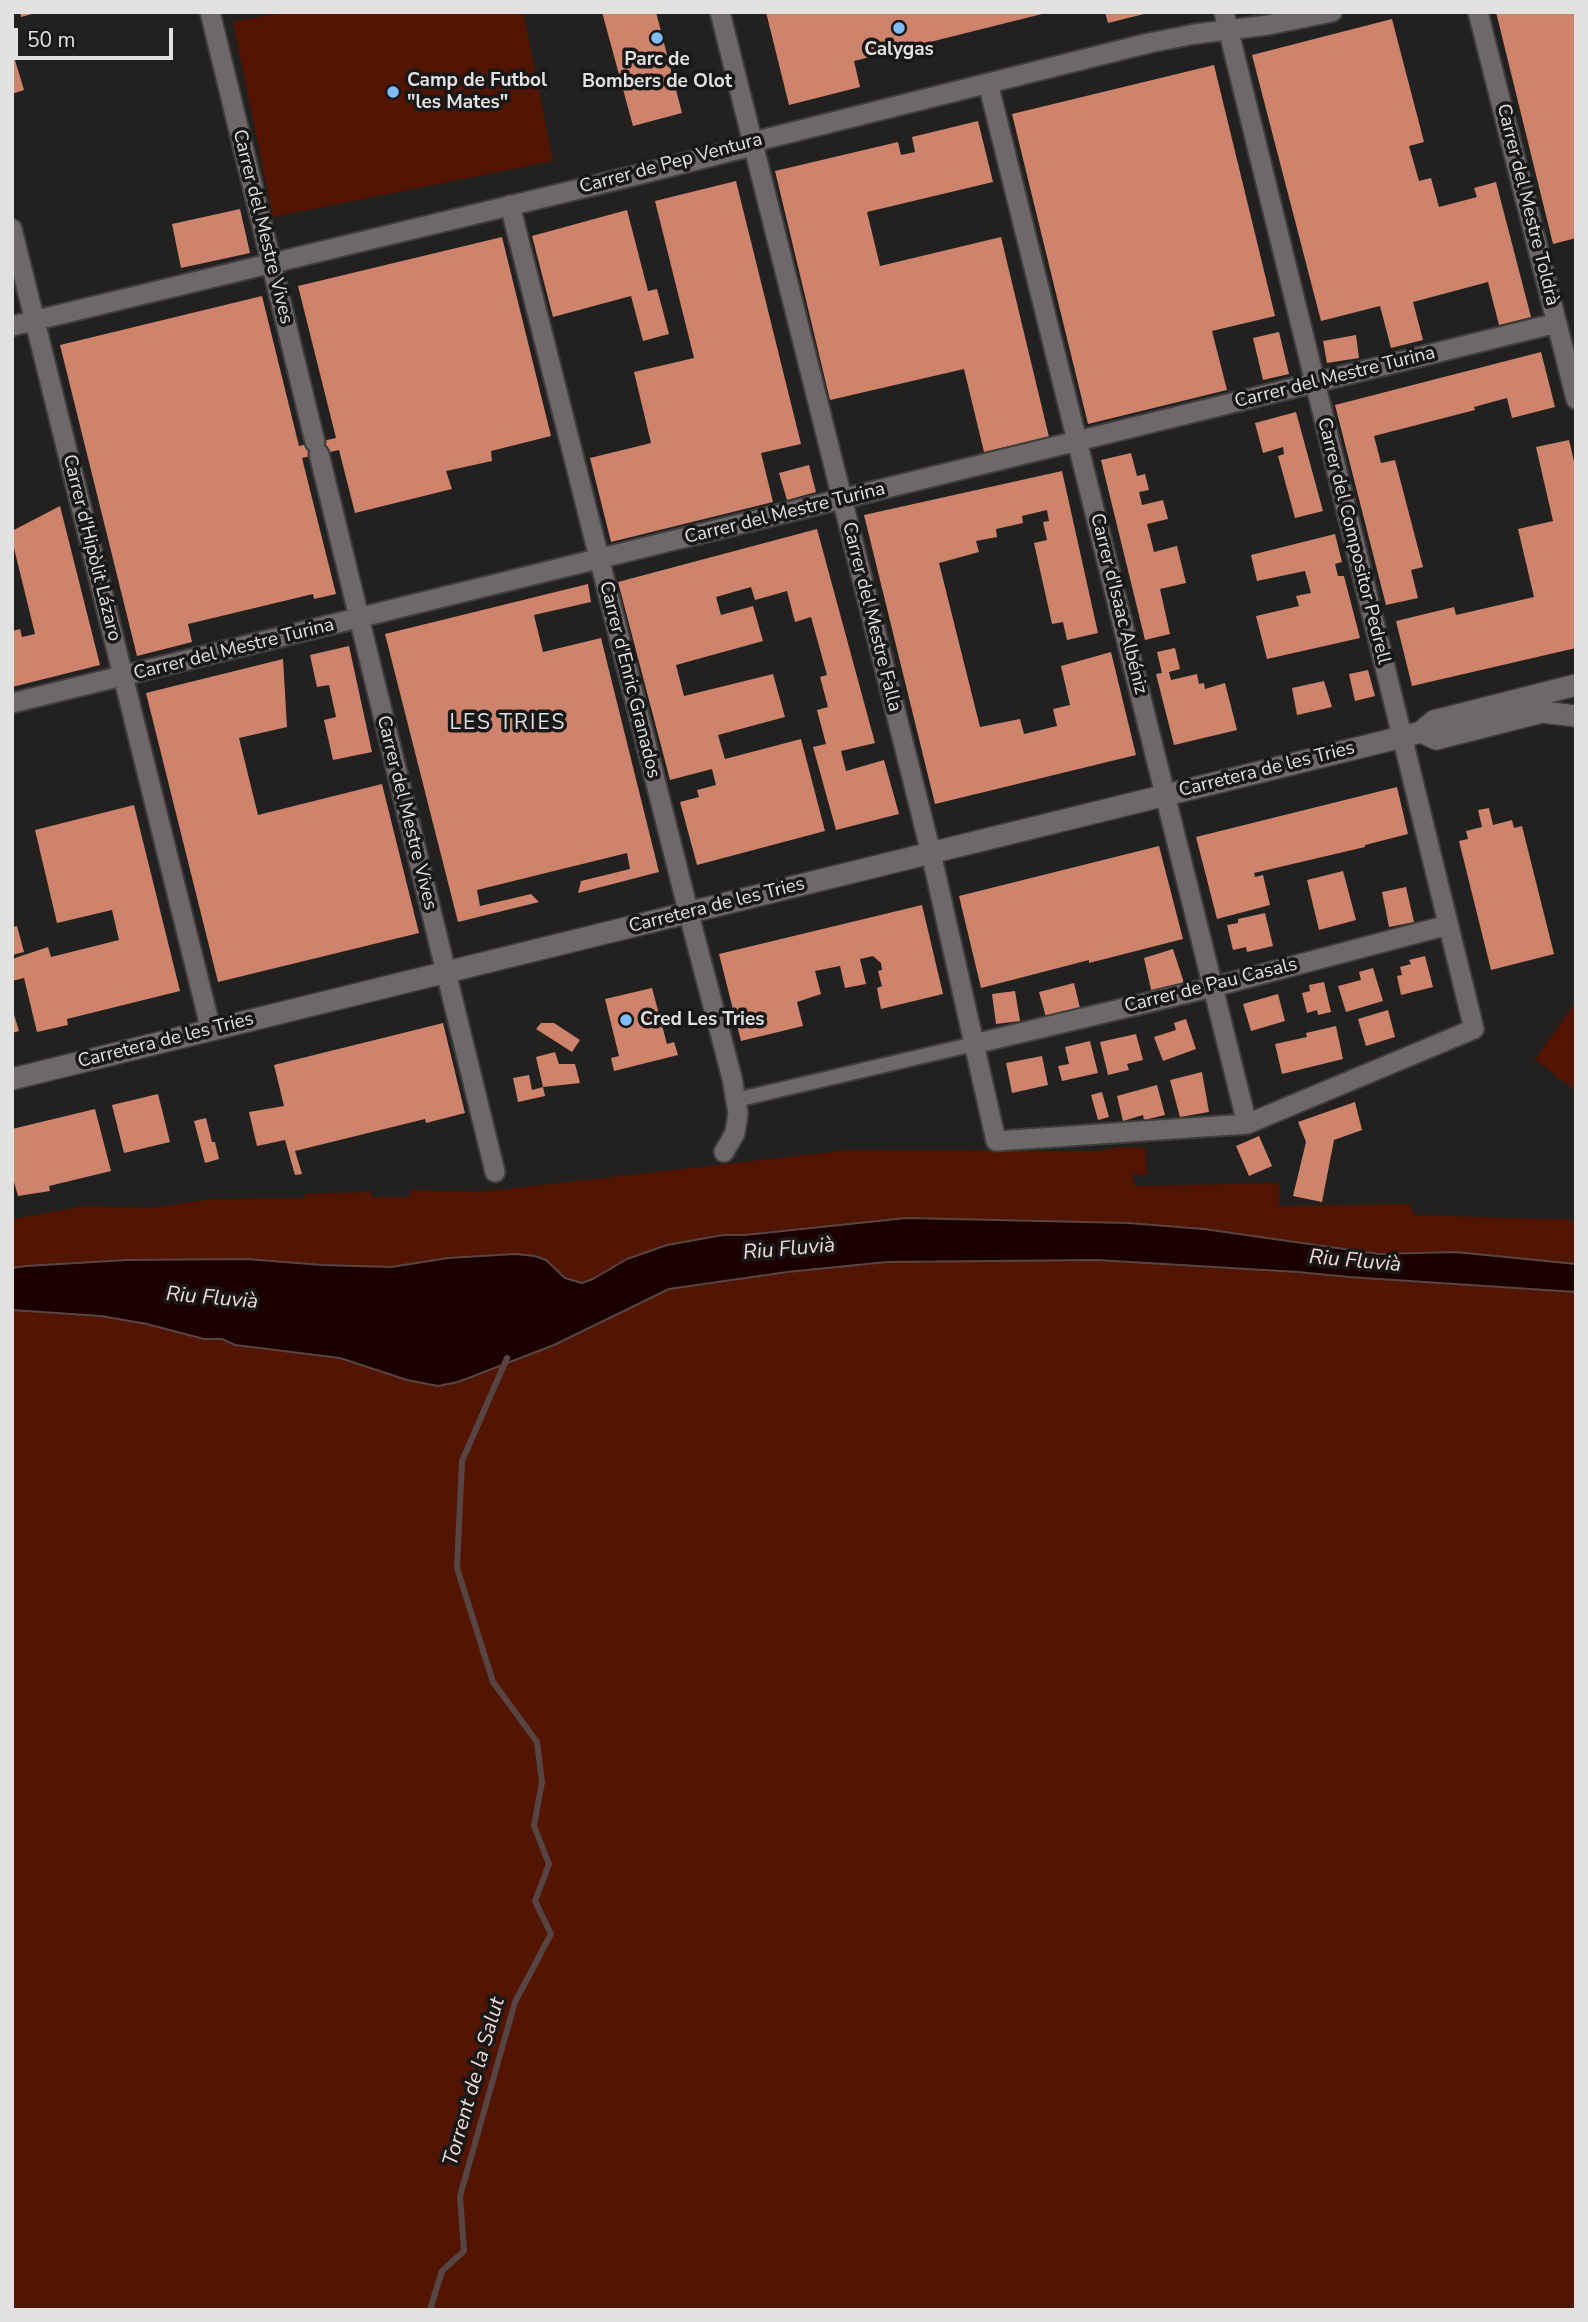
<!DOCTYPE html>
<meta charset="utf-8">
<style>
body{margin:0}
#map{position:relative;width:1588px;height:2322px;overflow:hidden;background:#232120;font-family:"Nunito Sans",sans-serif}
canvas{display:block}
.frame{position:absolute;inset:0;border:14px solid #e3e1e0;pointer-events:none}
.scale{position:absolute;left:14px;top:28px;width:159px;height:32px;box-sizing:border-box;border:4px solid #e3e1e0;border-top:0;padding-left:9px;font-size:21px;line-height:24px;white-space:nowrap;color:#e3e1e0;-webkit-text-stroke:5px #1a1717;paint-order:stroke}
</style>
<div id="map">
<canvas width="1588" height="2322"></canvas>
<div class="frame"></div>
<div class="scale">50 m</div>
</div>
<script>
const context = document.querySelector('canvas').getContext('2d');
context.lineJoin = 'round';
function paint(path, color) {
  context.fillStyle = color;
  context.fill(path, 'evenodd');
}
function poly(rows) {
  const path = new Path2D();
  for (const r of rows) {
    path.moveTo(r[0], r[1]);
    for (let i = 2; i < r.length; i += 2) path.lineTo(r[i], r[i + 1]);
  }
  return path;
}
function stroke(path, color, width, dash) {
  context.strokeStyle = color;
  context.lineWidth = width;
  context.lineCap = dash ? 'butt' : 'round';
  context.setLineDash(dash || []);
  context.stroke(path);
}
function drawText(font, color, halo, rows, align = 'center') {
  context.font = font + ' "Nunito Sans",sans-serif';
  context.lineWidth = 7;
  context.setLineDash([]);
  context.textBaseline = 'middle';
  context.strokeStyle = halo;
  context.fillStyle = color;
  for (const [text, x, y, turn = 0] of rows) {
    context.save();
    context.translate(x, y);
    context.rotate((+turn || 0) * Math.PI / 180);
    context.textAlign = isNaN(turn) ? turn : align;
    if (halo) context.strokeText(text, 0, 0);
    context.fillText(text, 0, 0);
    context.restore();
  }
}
paint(poly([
 [284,12,523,12,553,161,273,217,233,22],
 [1576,1002,1576,1091,1535,1059],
 [1118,1147,1145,1148,1147,1175,1132,1174,1135,1186,1279,1183,1279,1206,1410,1204,1414,1215,1576,1220,1576,1264,1455,1252,1425,1252,1576,1278,1576,2310,12,2310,12,1219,85,1206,150,1208,213,1199,305,1198,305,1194,371,1192,371,1197,410,1197,410,1190,480,1192,849,1150,1099,1151]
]), '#511502');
const water = poly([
 [906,1218,1128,1223,1204,1229,1379,1254,1455,1252,1576,1264,1576,1292,1349,1277,1298,1272,1097,1260,887,1262,787,1272,669,1289,554,1345,458,1382,438,1386,407,1380,340,1358,235,1345,222,1339,204,1339,147,1324,101,1316,12,1310,12,1268,26,1266,127,1260,246,1259,322,1265,391,1267,448,1258,515,1254,535,1256,546,1260,565,1278,582,1283,593,1279,627,1259,667,1245,723,1235,745,1235,906,1218]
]);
paint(water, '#1c0000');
stroke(water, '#584443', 2);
stroke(poly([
 [430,2310,442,2271,464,2251,460,2196,515,2002,551,1934,535,1901,549,1864,534,1826,542,1782,537,1742,493,1682,457,1568,462,1461,507,1358]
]), '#584443', 6);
paint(poly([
 [20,12,36,12,36,13,21,17],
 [602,12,656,12,682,113,633,126],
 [766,12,1046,12,1046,13,854,61,860,87,789,105],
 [1105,12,1147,12,1148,13,1108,23],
 [1496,12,1576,12,1576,238,1553,244],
 [1392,19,1424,142,1409,146,1419,181,1431,178,1439,207,1477,197,1474,188,1496,182,1531,317,1499,325,1488,282,1413,302,1423,340,1391,348,1380,306,1321,321,1252,55],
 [12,50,24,90,12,94],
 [1214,65,1275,316,1212,331,1227,390,1088,424,1012,114],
 [978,121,993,182,867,212,880,266,1001,237,1049,437,984,452,964,369,830,400,775,171,898,142,901,155,915,152,912,137],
 [736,181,801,444,761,453,773,502,611,542,590,458,651,443,634,372,694,358,655,201],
 [240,209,250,253,181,268,172,224],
 [627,210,648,291,657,289,669,334,643,341,631,296,553,317,532,236],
 [502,237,551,436,491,451,492,461,446,471,452,489,355,513,339,450,302,458,336,594,314,599,313,594,188,624,192,642,137,656,60,345,262,296,299,446,336,438,298,286],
 [1279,332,1289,374,1263,380,1253,338],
 [1356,335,1359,358,1327,363,1323,341],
 [1541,352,1555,407,1512,418,1507,398,1474,407,1475,410,1374,436,1381,463,1395,460,1423,567,1411,570,1418,598,1386,605,1335,405],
 [1296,412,1323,511,1295,518,1278,456,1284,454,1283,447,1263,453,1255,423],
 [1569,440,1576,470,1576,648,1412,686,1396,621,1454,607,1456,615,1534,597,1518,529,1553,521,1536,447],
 [1131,453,1137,476,1145,474,1149,490,1139,492,1142,505,1163,500,1168,519,1147,524,1154,552,1177,546,1186,583,1160,589,1170,634,1145,640,1101,460],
 [809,465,816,492,787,500,779,473],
 [1062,471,1098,633,1067,640,1063,622,1052,624,1034,543,1047,540,1043,522,1049,521,1047,510,1022,516,1023,523,996,529,997,537,976,541,979,552,939,563,980,727,1020,719,1024,734,1057,726,1053,709,1070,705,1061,666,1111,652,1136,755,935,804,864,515],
 [60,506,100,665,12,687,12,631,20,629,22,637,35,634,12,540,12,531],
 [817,529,875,743,841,751,846,771,884,760,899,814,836,830,813,747,826,744,817,710,828,707,820,677,827,675,811,617,795,622,787,591,755,600,751,587,716,597,721,615,753,606,763,641,676,665,684,696,773,674,785,717,718,735,725,759,801,739,825,831,697,865,680,802,699,797,697,790,716,785,712,769,670,780,618,582],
 [1335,534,1342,562,1335,564,1338,576,1344,576,1360,638,1267,659,1256,616,1299,606,1296,596,1311,593,1305,571,1257,581,1251,555],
 [588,584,591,602,534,615,543,652,601,638,659,872,578,893,581,881,630,869,627,853,477,890,480,906,531,894,539,902,458,922,385,634],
 [349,646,372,752,333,760,324,720,336,717,329,685,317,687,310,655],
 [1175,648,1180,669,1169,672,1171,680,1197,674,1199,684,1204,683,1205,689,1225,683,1237,730,1174,745,1156,674,1162,673,1157,652],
 [283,659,287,727,239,738,258,815,382,784,419,933,218,982,146,693],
 [1368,670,1375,696,1355,701,1349,674],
 [1324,681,1332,707,1297,715,1292,688],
 [1397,787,1408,834,1365,845,1365,847,1254,873,1255,877,1263,875,1270,905,1217,919,1196,837],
 [134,805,180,991,67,1019,68,1025,37,1032,24,978,12,981,12,959,48,947,51,957,119,940,112,910,57,923,35,830],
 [1489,808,1493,825,1512,820,1514,828,1522,826,1554,954,1491,970,1459,841,1468,839,1466,831,1482,827,1478,810],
 [1159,846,1183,939,1089,963,1089,960,981,988,959,896],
 [1343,871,1356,920,1319,930,1307,880],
 [1406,887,1414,922,1389,927,1382,892],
 [922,905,943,994,881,1009,877,988,882,986,878,971,882,970,881,963,873,956,860,959,866,984,845,988,840,966,815,971,821,994,797,1002,803,1026,741,1041,719,954],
 [1265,913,1273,946,1247,952,1246,947,1233,950,1227,925,1238,923,1238,919],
 [17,926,24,952,12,955,12,927],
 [1173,949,1185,986,1152,994,1144,958],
 [1425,956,1433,987,1401,995,1397,976,1402,975,1400,967,1411,964,1409,960],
 [1373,968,1383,1001,1346,1012,1338,986,1361,980,1359,972],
 [1324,982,1331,1012,1318,1015,1317,1010,1307,1013,1302,993,1310,991,1309,985],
 [1074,983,1080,1008,1046,1017,1039,992],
 [652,988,667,1044,674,1042,678,1055,614,1071,611,1058,619,1056,605,999],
 [1015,991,1020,1021,996,1024,992,994],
 [1278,994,1285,1021,1251,1031,1243,1004],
 [12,1008,19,1031,12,1033],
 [1388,1010,1395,1037,1366,1046,1358,1019],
 [1186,1019,1196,1049,1163,1061,1154,1037,1176,1030,1174,1023],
 [443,1023,465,1113,426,1123,425,1119,295,1151,302,1174,295,1175,285,1140,257,1146,249,1112,284,1106,274,1065],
 [541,1023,554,1023,580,1040,572,1052,536,1029],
 [1336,1026,1343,1059,1282,1074,1275,1044,1307,1037,1306,1033],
 [1136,1034,1143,1060,1127,1064,1129,1070,1108,1075,1100,1042],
 [1090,1041,1098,1073,1062,1081,1058,1066,1069,1064,1065,1047],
 [555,1052,559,1064,575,1064,580,1083,543,1087,536,1057],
 [1042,1056,1048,1085,1012,1093,1006,1063],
 [1202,1072,1209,1112,1180,1117,1170,1080],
 [529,1075,532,1090,543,1087,545,1096,518,1102,513,1078],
 [1157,1085,1165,1115,1144,1120,1143,1115,1123,1121,1117,1096],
 [1102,1092,1109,1117,1098,1120,1091,1095],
 [158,1094,170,1142,124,1153,112,1105],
 [1355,1102,1362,1130,1334,1140,1322,1202,1293,1196,1306,1142,1298,1122],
 [95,1109,111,1171,49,1186,50,1191,18,1196,12,1175,12,1129],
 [206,1118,212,1142,215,1142,219,1159,205,1163,194,1121],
 [1259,1136,1272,1166,1249,1176,1236,1146]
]), '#ce836c');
const pedestrian = poly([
 [736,1100,974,1044]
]);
const minor = poly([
 [210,12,315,442],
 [720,12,931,853,996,1141,1247,1124,1474,1029,1224,12],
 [1478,12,1576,399],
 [988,83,1247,1124],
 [510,205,692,926,732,1078,738,1113,735,1133,724,1152],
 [12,229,211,1030],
 [12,326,633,176,748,147,753,142,1149,43,1195,34,1268,25,1332,12],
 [319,454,495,1172],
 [12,703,1557,323],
 [974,1044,1213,987,1448,925]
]);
const tertiary = poly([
 [1421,732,1436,739,1542,712,1576,716],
 [12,1079,1402,737,1421,732,1434,721,1576,685]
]);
stroke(pedestrian, '#403e3d', 18);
stroke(minor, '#403e3d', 23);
stroke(tertiary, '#403e3d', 24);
stroke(pedestrian, '#6c6968', 14);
stroke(minor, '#6c6968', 19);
stroke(tertiary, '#6c6968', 21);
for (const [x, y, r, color] of [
 [899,28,7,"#7ebdf9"],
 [657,38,7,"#7ebdf9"],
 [393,92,7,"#7ebdf9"],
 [626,1020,7,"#7ebdf9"]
]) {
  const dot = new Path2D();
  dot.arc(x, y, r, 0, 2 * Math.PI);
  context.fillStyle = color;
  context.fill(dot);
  stroke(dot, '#1a1717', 2.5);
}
drawText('bold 19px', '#e3e1e0', '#1a1717', [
 ["Calygas",899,50],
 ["Parc de",657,60],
 ["Bombers de Olot",657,82],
 ["Camp de Futbol",407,81,"left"],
 ["\"les Mates\"",407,103,"left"],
 ["Cred Les Tries",640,1020,"left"]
]);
drawText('19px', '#e3e1e0', '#1a1717', [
 ["Carrer de Pep Ventura",671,164,-15],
 ["Carrer del Mestre Toldrà",1527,205,76],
 ["Carrer del Mestre Vives",262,227,76],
 ["Carrer del Mestre Turina",1335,378,-14],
 ["Carrer del Mestre Turina",785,514,-14],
 ["Carrer del Compositor Pedrell",1353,541,76],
 ["Carrer d'Hipòlit Lázaro",91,548,76],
 ["Carrer d'Isaac Albéniz",1118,604,76],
 ["Carrer del Mestre Falla",871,617,76],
 ["Carrer del Mestre Turina",234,650,-14],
 ["Carrer d'Enric Granados",629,680,76],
 ["Carretera de les Tries",1267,770,-14],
 ["Carrer del Mestre Vives",406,813,76],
 ["Carretera de les Tries",717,906,-14],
 ["Carrer de Pau Casals",1211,986,-14],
 ["Carretera de les Tries",166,1041,-14]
]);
context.letterSpacing = '2px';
drawText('21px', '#e3e1e0', '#1a1717', [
 ["LES TRIES",508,724]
]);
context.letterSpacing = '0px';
drawText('italic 21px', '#f0dad3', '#1a1717', [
 ["Riu Fluvià",789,1250,-5],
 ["Riu Fluvià",1355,1262,5],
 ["Riu Fluvià",212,1299,5],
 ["Torrent de la Salut",475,2082,-74]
]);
</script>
